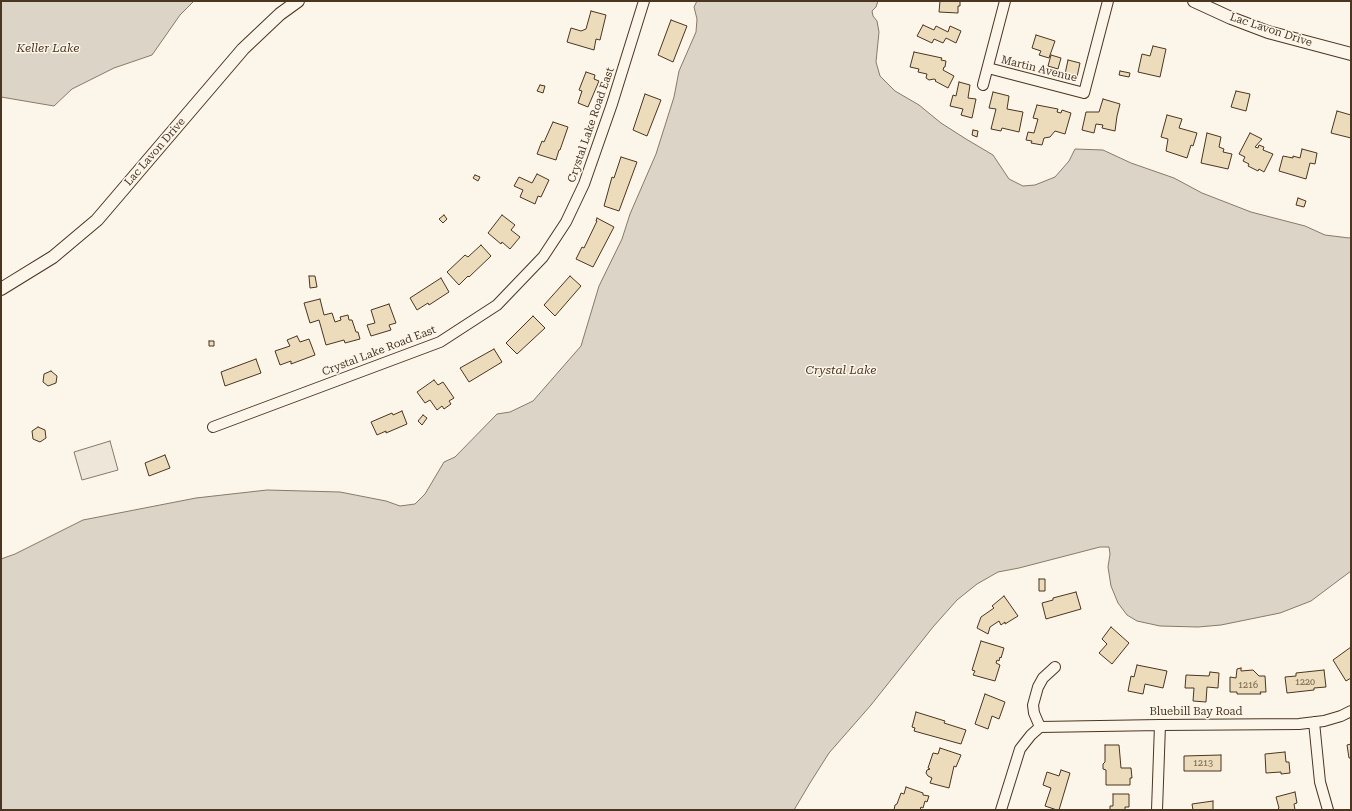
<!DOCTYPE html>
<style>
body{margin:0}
#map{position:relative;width:1352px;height:811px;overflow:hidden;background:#fbf6e9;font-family:"Roboto Serif",serif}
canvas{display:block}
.frame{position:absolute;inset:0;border:2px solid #4a3520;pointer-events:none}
</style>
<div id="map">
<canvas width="1352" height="811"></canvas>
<div class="frame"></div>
</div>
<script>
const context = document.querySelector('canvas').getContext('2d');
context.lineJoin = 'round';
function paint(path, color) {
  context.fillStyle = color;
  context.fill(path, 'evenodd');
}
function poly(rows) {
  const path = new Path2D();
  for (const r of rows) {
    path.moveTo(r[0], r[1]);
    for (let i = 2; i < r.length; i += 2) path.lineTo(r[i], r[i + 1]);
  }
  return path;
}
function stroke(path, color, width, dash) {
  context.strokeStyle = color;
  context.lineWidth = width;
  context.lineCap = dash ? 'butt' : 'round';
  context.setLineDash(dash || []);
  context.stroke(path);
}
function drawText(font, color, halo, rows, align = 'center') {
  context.font = font + ' "Roboto Serif",serif';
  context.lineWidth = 3;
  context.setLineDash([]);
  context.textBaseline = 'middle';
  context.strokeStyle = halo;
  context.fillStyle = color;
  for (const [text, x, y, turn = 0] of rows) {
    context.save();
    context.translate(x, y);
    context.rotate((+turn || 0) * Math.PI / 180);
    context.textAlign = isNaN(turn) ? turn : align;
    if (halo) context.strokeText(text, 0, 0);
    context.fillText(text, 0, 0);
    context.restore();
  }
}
const green = poly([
 [110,441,118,470,82,480,74,452,110,441]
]);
paint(green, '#ede6d9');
stroke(green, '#887966', 1);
const water = poly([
 [1,1,194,1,180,15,152,55,114,68,72,89,54,106,1,97,1,1],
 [697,1,878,1,876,7,872,11,873,16,877,21,879,32,876,62,880,76,895,91,919,105,941,123,966,139,993,155,1009,179,1023,186,1035,185,1055,177,1069,161,1075,149,1103,150,1131,163,1174,178,1202,193,1251,212,1305,226,1325,235,1349,238,1351,237,1351,571,1311,601,1280,613,1221,625,1198,627,1160,626,1137,621,1127,615,1118,603,1111,586,1108,567,1110,554,1109,547,1100,547,1019,568,998,572,977,584,957,600,933,627,871,705,829,753,810,783,794,810,1,810,1,559,15,554,83,520,196,498,267,490,340,492,386,501,400,506,415,504,425,494,444,462,455,457,497,414,510,412,533,401,581,346,599,286,622,239,630,214,656,154,674,97,679,71,696,32,697,19,694,7,697,1]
]);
paint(water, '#dcd4c6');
stroke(water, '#887966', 1);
const building = poly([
 [940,1,960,1,960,6,958,6,958,13,939,12,940,1],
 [591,11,606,15,600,40,596,39,594,50,567,42,571,28,581,31,586,29,591,11],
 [671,20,687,26,673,62,658,55,671,20],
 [923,25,934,30,936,26,948,32,950,26,961,31,956,43,946,38,943,43,934,39,932,43,917,36,923,25],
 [1036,35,1055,41,1049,58,1039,55,1041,51,1032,48,1036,35],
 [1153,46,1166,49,1160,77,1138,72,1142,54,1150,56,1153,46],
 [914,52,942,58,941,60,946,61,945,67,944,67,943,70,954,76,948,88,935,81,936,80,934,79,929,80,926,78,927,74,918,72,919,69,910,67,914,52],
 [1051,55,1061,58,1058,69,1048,66,1051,55],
 [1068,60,1080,63,1077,77,1065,74,1068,60],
 [1120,71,1130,73,1129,77,1119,75,1120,71],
 [586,72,595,75,594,79,599,81,588,107,578,103,582,91,579,90,586,72],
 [959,82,970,85,968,98,976,99,972,118,961,115,963,109,950,106,953,95,956,96,959,82],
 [540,85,545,86,543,93,537,91,540,85],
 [1236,91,1250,94,1246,111,1231,107,1236,91],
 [993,92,1009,96,1007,109,1023,112,1019,132,1002,128,1001,131,991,129,996,109,989,108,993,92],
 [645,94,661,100,647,136,633,130,645,94],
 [1103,99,1120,104,1117,116,1115,131,1102,128,1103,125,1096,124,1094,133,1082,130,1086,112,1099,112,1103,99],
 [1037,105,1058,109,1057,112,1061,113,1062,110,1071,113,1065,134,1055,131,1050,137,1044,138,1042,145,1031,143,1032,141,1026,140,1028,132,1034,133,1038,119,1033,118,1037,105],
 [1337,111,1351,115,1351,138,1331,133,1337,111],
 [1167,115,1182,119,1179,128,1197,133,1193,146,1191,145,1187,158,1166,151,1168,139,1161,137,1167,115],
 [553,122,568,127,560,150,559,150,556,160,537,154,542,141,544,142,553,122],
 [973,130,978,131,977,137,972,135,973,130],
 [1207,133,1221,137,1219,147,1224,149,1223,152,1232,154,1228,169,1201,163,1207,133],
 [1250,133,1262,139,1255,147,1258,148,1259,145,1264,147,1263,150,1273,154,1264,172,1259,169,1258,171,1248,166,1249,164,1243,161,1245,157,1239,154,1250,133],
 [1302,149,1317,153,1315,164,1310,163,1306,179,1279,171,1283,156,1293,158,1293,156,1300,158,1302,149],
 [621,157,637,162,619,211,604,206,612,177,614,178,621,157],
 [537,174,549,180,541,197,538,196,535,204,520,197,523,190,514,186,519,177,532,183,537,174],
 [475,175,480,177,478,181,473,178,475,175],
 [1298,198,1306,201,1304,207,1296,205,1298,198],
 [444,215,447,219,443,223,439,219,444,215],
 [502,215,515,225,511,230,520,237,510,249,502,242,501,244,488,233,502,215],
 [597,218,614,227,593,267,576,259,582,247,584,248,597,221,596,221,597,218],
 [481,245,491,256,469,277,468,276,459,285,447,272,465,255,468,257,481,245],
 [309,276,315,276,317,287,310,288,309,276],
 [570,276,581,286,555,316,544,305,570,276],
 [441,278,449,292,429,305,428,303,417,310,410,298,441,278],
 [320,299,324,315,332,313,335,322,341,320,340,317,348,315,349,320,352,320,356,332,358,332,360,339,345,343,344,340,326,345,319,320,310,323,304,303,320,299],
 [389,304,396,323,389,325,391,330,371,336,367,325,375,323,371,310,389,304],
 [533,316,545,328,517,354,506,343,533,316],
 [297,336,300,342,309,339,315,355,291,364,291,361,280,365,275,351,290,346,287,340,297,336],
 [209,341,214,341,214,346,209,346,209,341],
 [494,349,502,362,469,382,460,368,494,349],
 [256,359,261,373,225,386,221,372,256,359],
 [51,371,57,376,56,383,48,386,43,382,44,374,51,371],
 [434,380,438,385,443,382,454,398,449,401,451,404,444,409,442,406,437,410,430,400,425,403,417,392,434,380],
 [402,411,407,424,386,433,386,431,377,435,371,422,392,413,393,415,402,411],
 [423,415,427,418,422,425,418,421,423,415],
 [38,427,45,430,46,438,40,442,33,439,32,431,38,427],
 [165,455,170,468,149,476,145,463,165,455],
 [1039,579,1045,579,1045,591,1039,591,1039,579],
 [1076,592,1081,609,1046,619,1042,603,1053,600,1053,598,1076,592],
 [1004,596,1018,616,1005,624,1005,622,1001,625,999,621,990,627,988,634,977,628,981,617,994,608,992,606,1004,596],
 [1111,627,1129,643,1112,664,1099,653,1107,644,1102,639,1111,627],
 [981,641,1004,648,1001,658,1000,657,999,661,997,660,996,663,1000,665,995,681,973,675,975,671,972,670,981,641],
 [1351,647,1351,678,1346,681,1333,660,1351,647],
 [1137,665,1167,671,1163,688,1145,684,1143,694,1128,691,1131,676,1134,677,1137,665],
 [1241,668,1241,671,1253,670,1259,676,1265,676,1266,692,1260,692,1261,694,1237,694,1237,692,1230,692,1230,677,1236,678,1237,669,1241,668],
 [1324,670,1326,687,1314,688,1314,690,1287,693,1285,677,1296,676,1296,673,1324,670],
 [1210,672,1219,673,1218,688,1207,687,1206,702,1193,701,1194,688,1185,688,1186,675,1209,676,1210,672],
 [985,694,1005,702,999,719,992,716,988,729,975,724,985,694],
 [916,712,945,721,944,723,966,730,961,744,914,731,915,728,912,727,916,712],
 [1351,744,1351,758,1349,758,1347,745,1351,744],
 [1105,745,1119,745,1121,768,1131,768,1132,778,1130,778,1130,785,1106,785,1106,770,1103,769,1103,764,1105,762,1105,745],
 [940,748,961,755,956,767,954,766,949,788,930,783,932,778,928,776,926,773,927,770,930,769,928,768,933,753,938,754,940,748],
 [1285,752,1286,762,1289,762,1290,773,1281,774,1281,772,1266,773,1265,754,1285,752],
 [1221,755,1221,771,1184,771,1184,756,1221,755],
 [1061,770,1070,773,1059,810,1057,810,1045,806,1051,788,1043,785,1047,772,1059,776,1061,770],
 [906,787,923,793,923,795,929,796,927,802,925,801,923,808,921,807,920,810,894,810,895,805,897,804,901,793,904,794,906,787],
 [1295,792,1297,803,1294,804,1295,810,1277,810,1279,808,1276,797,1295,792],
 [1113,794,1129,794,1129,807,1125,807,1125,810,1110,810,1110,806,1113,806,1113,794],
 [1213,801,1213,810,1193,810,1192,804,1213,801]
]);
paint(building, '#ecdcbc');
stroke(building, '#4a3520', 1);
const minor = poly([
 [988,68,1084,93,1108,1],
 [983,85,1005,1],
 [213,427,440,342,497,305,543,257,566,222,584,184,612,104,644,1],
 [1314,722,1320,782,1328,810],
 [1040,727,1034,713,1033,705,1038,687,1043,678,1055,667],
 [1001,810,1020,749,1031,735,1040,727,1160,725,1299,724,1324,721,1341,716,1351,711],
 [1157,810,1160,725]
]);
const tertiary = poly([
 [1194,1,1231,18,1268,32,1351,54],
 [1,289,53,257,97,220,243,49,280,14,298,1]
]);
stroke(minor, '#4a3520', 12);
stroke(tertiary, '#4a3520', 14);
stroke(minor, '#fbf6e9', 10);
stroke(tertiary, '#fbf6e9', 12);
drawText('9px', '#725f47', null, [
 ["1220",1305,682],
 ["1216",1248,685],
 ["1213",1203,763]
]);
drawText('11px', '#4a3520', '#fbf6e9', [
 ["Lac Lavon Drive",1271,30,18],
 ["Martin Avenue",1039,69,14],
 ["Crystal Lake Road East",591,125,-71],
 ["Lac Lavon Drive",155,152,-49],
 ["Crystal Lake Road East",379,351,-21],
 ["Bluebill Bay Road",1196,712]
]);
drawText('italic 12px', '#4a3520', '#fbf6e9', [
 ["Keller Lake",48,48],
 ["Crystal Lake",841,370]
]);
</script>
